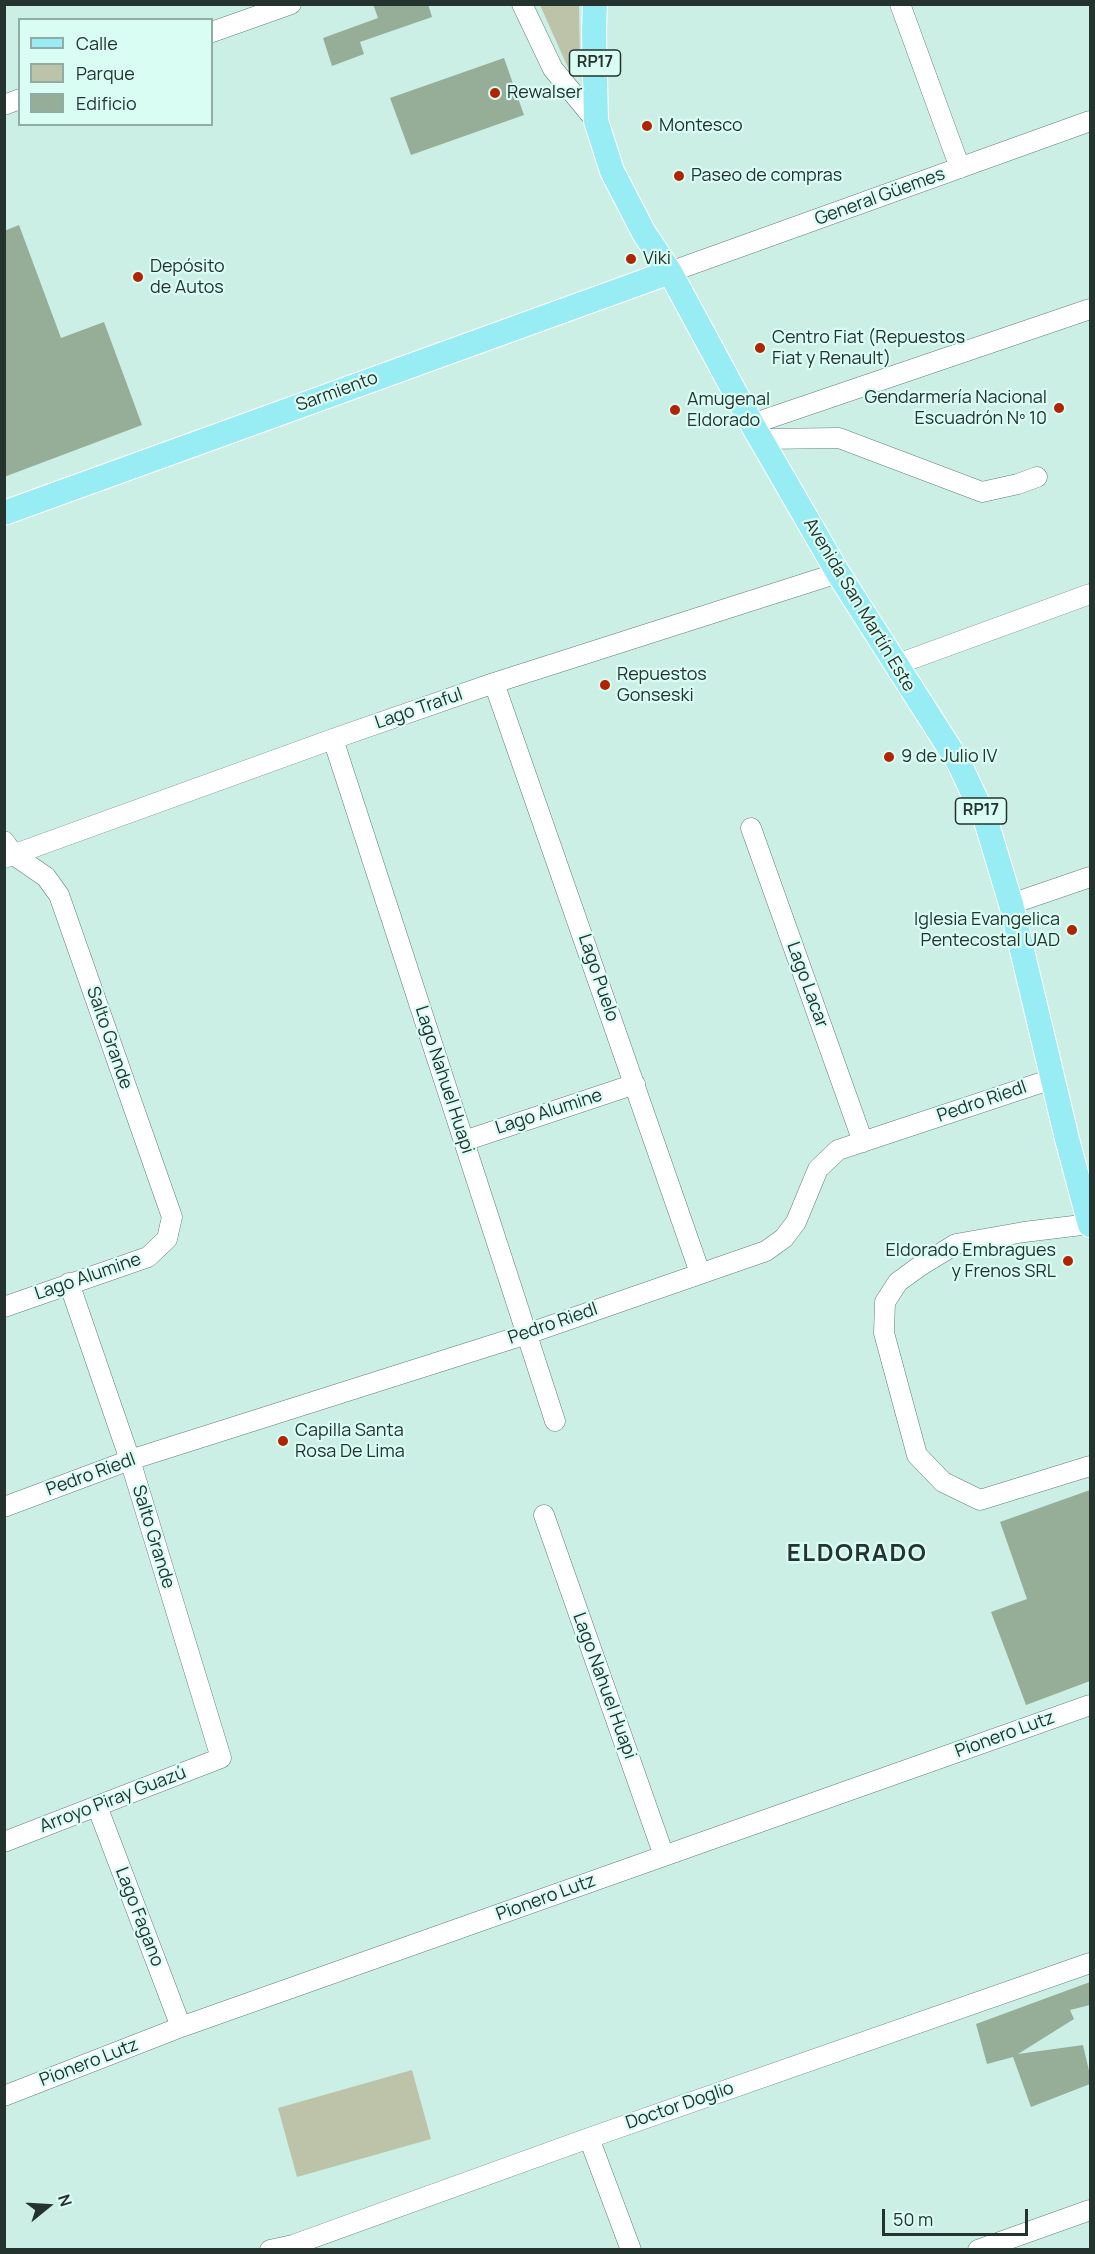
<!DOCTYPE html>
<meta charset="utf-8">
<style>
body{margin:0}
#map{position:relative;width:1095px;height:2254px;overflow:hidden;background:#ccefe5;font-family:Manrope,sans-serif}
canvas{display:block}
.frame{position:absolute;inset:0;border:6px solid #25332f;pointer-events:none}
.legend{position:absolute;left:18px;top:18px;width:195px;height:108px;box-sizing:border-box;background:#d9fdf2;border:2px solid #91aca4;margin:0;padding:8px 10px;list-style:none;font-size:18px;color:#25332f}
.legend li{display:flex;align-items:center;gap:12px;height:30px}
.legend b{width:30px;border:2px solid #91aca4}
.north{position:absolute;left:18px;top:2176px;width:60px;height:60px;-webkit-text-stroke:4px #d9fdf2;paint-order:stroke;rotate:72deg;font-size:16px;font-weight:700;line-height:24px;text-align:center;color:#25332f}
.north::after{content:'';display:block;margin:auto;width:21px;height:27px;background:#25332f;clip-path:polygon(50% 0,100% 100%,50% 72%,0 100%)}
.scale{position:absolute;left:882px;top:2209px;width:146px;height:27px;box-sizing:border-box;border:3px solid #25332f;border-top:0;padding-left:8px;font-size:18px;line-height:21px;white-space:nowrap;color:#25332f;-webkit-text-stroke:4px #d9fdf2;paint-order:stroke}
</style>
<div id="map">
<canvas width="1095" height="2254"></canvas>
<div class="frame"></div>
<ul class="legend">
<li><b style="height:8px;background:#98ecf4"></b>Calle</li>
<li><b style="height:16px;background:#bdc3a9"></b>Parque</li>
<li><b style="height:16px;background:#96ae97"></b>Edificio</li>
</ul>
<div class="north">N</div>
<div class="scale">50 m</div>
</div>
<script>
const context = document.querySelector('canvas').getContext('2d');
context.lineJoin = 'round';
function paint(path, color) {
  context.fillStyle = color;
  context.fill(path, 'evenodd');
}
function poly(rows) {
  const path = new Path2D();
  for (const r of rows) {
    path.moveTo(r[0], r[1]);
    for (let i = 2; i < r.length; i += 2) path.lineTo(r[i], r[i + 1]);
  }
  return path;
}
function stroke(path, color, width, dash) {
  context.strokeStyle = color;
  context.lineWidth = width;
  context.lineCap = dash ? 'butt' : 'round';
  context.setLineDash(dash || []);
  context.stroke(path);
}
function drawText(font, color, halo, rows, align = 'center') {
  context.font = font + ' Manrope,sans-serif';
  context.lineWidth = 4.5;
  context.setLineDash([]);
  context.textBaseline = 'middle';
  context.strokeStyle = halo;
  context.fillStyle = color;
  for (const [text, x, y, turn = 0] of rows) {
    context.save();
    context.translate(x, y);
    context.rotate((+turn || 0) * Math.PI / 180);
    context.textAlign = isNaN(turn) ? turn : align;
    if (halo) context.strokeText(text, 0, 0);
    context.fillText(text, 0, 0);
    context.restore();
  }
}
paint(poly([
 [540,5,579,5,580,62,569,70],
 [412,2070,431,2139,297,2177,278,2108]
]), '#bdc3a9');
paint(poly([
 [373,4,428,4,432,17,360,42,364,54,332,66,323,38,378,18],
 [504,58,524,115,411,155,390,98],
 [19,225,61,338,104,322,142,425,4,477,4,231],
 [1090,1490,1090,1681,1026,1705,991,1612,1027,1599,1000,1522],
 [1090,1982,1090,2005,1070,2010,1074,2019,1018,2054,1083,2045,1090,2075,1090,2084,1031,2107,1013,2057,987,2064,976,2024]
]), '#96ae97');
const minor = poly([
 [522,4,553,69,596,121],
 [900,4,960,168],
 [212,32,291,4],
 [4,105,20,99],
 [670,272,1090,121],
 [752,424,1090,309],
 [761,439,839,438,982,492,1018,484,1037,477],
 [895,665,1090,594],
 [494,683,700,1273],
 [333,739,555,1421],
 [751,828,863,1142],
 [4,841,14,855,46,877,59,895,172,1217,167,1239,148,1257,4,1307],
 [4,858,333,739,494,683,838,573],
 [1011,904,1090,877],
 [464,1141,635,1084],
 [1090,1224,1024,1232,956,1244,920,1266,898,1282,885,1302,884,1333,917,1455,943,1482,980,1500,1090,1466],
 [4,1507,130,1460,527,1334,766,1251,784,1238,796,1222,818,1169,838,1150,1052,1079],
 [544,1515,664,1856],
 [97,1806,181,2027],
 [4,1842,221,1758,130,1460,69,1283],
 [4,2096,181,2027,1090,1705],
 [589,2138,631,2250],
 [270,2250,293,2245,589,2138,1090,1963],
 [978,2250,1090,2210]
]);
const major = poly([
 [595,4,594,31,596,121,612,171,644,233,670,272,752,424,838,573,959,763,986,821,1011,904,1067,1139,1090,1225],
 [4,513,670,272]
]);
stroke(minor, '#608077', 21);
stroke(major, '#fff', 26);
stroke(minor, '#fff', 20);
stroke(major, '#98ecf4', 24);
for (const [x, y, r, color] of [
 [495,93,6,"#b02402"],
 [647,126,6,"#b02402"],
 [679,176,6,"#b02402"],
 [631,259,6,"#b02402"],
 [138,277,6,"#b02402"],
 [760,348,6,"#b02402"],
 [1059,408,6,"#b02402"],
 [675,410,6,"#b02402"],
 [605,685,6,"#b02402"],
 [889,757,6,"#b02402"],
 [1072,930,6,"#b02402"],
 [1068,1261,6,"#b02402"],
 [283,1441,6,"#b02402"]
]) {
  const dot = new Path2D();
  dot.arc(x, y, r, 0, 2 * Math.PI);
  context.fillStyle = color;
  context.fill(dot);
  stroke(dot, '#d9fdf2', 2);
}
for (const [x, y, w] of [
 [595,63,51],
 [981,811,51]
]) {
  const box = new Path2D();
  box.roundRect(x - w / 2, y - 13, w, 26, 4.5);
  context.fillStyle = '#d9fdf2';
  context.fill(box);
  stroke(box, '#25332f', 1.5);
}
drawText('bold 16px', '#25332f', null, [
 ["RP17",595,63],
 ["RP17",981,811]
]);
drawText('18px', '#25332f', '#d9fdf2', [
 ["Rewalser",507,93],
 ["Montesco",659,126],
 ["Paseo de compras",691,176],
 ["Viki",643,259],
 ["Depósito",150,267],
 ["de Autos",150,288],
 ["Centro Fiat (Repuestos",772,338],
 ["Fiat y Renault)",772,359],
 ["Gendarmería Nacional",1047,398,"right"],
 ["Escuadrón Nº 10",1047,419,"right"],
 ["Amugenal",687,400],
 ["Eldorado",687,421],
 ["Repuestos",617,675],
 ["Gonseski",617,696],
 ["9 de Julio IV",901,757],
 ["Iglesia Evangelica",1060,920,"right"],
 ["Pentecostal UAD",1060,941,"right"],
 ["Eldorado Embragues",1056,1251,"right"],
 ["y Frenos SRL",1056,1272,"right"],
 ["Capilla Santa",295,1431],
 ["Rosa De Lima",295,1452]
], 'left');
drawText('18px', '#25332f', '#d9fdf2', [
 ["General Güemes",880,197,-20],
 ["Sarmiento",337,392,-20],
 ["Avenida San Martín Este",859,605,59],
 ["Lago Traful",419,709,-19],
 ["Lago Puelo",598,978,71],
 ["Lago Lacar",807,985,70],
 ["Salto Grande",109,1038,71],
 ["Lago Nahuel Huapi",444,1080,72],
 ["Pedro Riedl",982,1102,-19],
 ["Lago Alumine",549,1112,-18],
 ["Lago Alumine",88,1277,-19],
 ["Pedro Riedl",553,1324,-19],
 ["Pedro Riedl",91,1475,-20],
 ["Salto Grande",153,1537,73],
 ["Lago Nahuel Huapi",604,1686,70],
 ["Pionero Lutz",1005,1735,-20],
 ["Arroyo Piray Guazú",113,1800,-21],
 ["Pionero Lutz",546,1898,-20],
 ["Lago Fagano",139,1917,69],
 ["Pionero Lutz",89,2063,-21],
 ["Doctor Doglio",680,2106,-19]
]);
context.letterSpacing = '1.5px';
drawText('bold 24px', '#25332f', '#d9fdf2', [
 ["ELDORADO",857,1554]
]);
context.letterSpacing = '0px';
</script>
